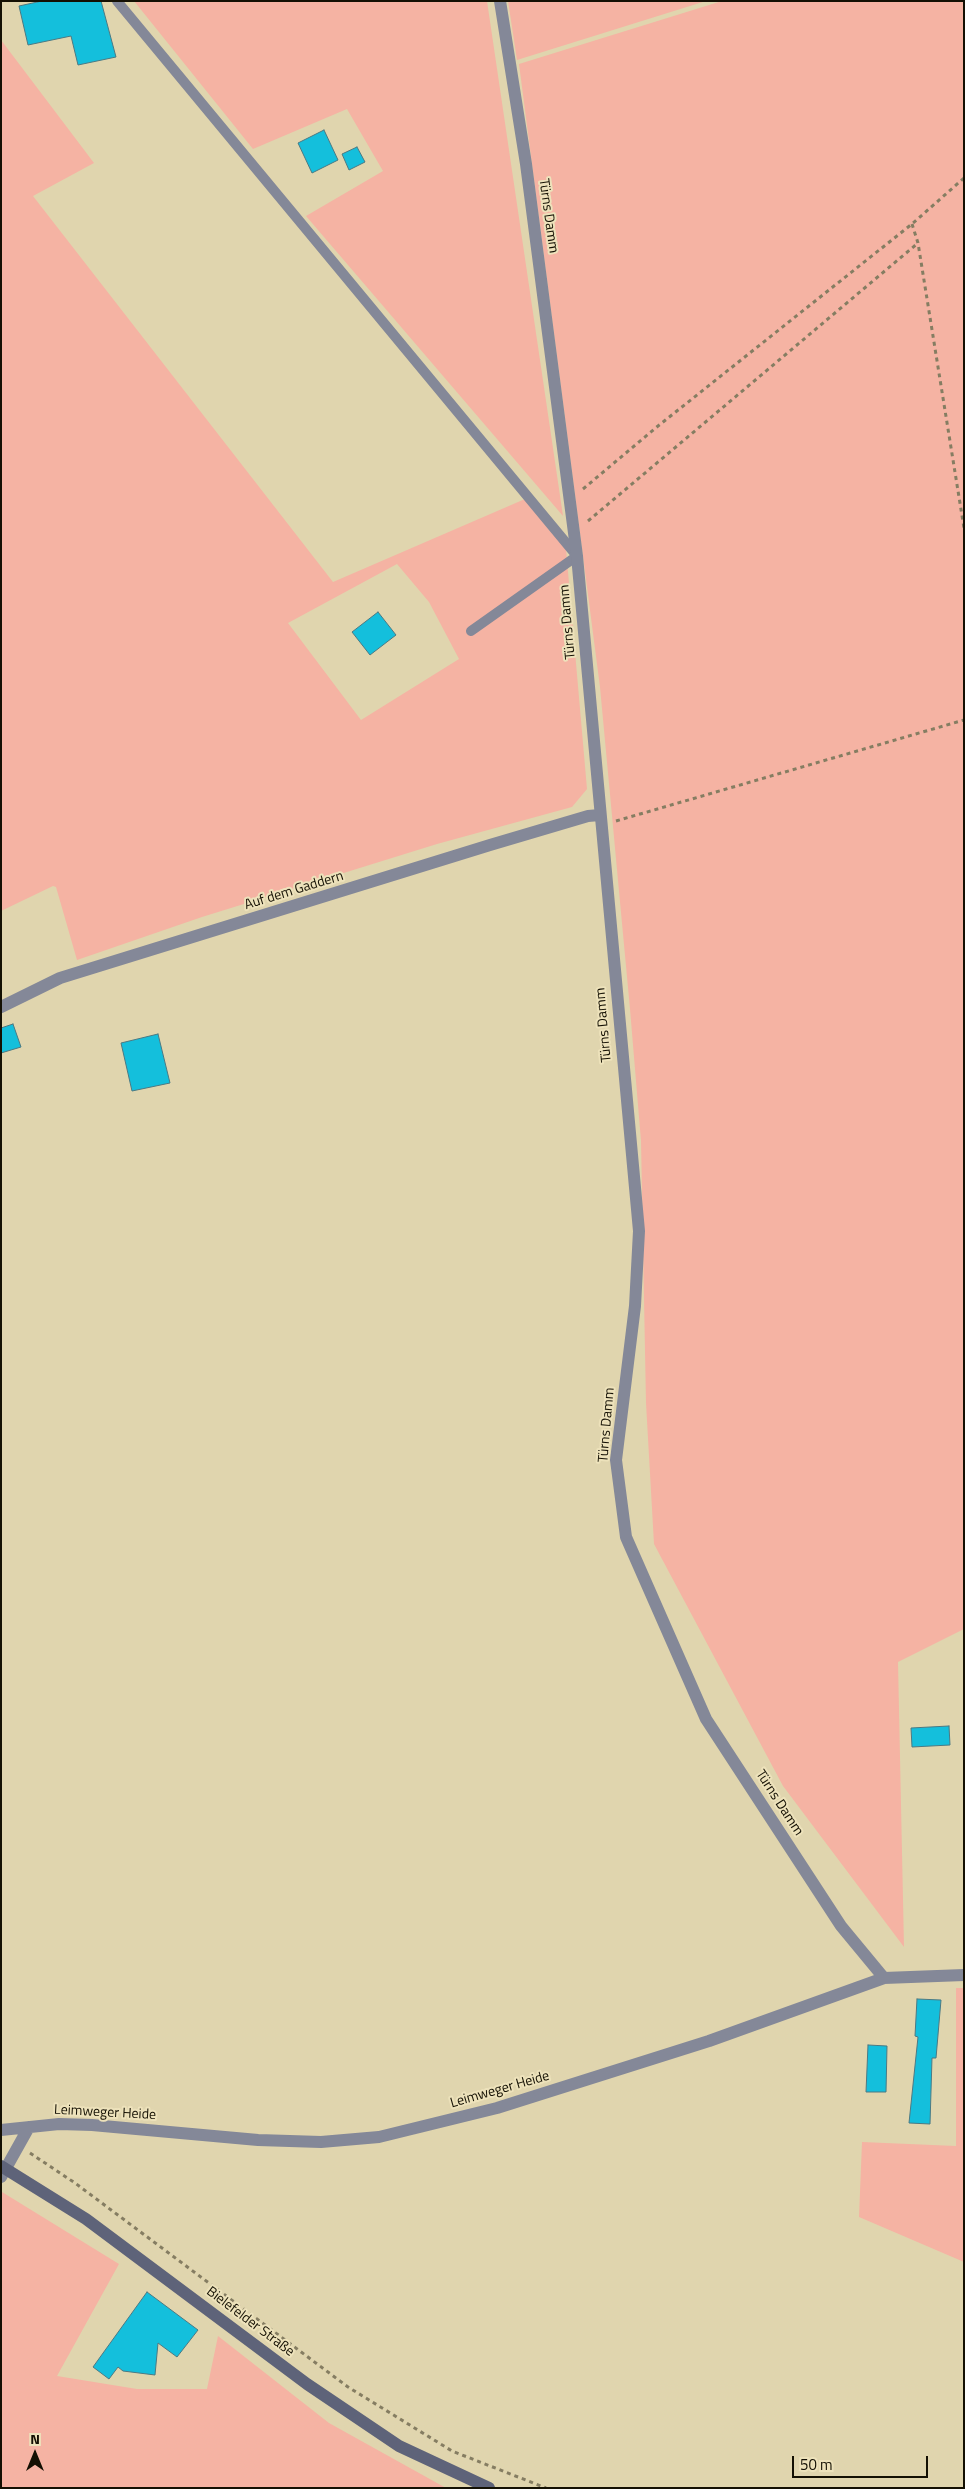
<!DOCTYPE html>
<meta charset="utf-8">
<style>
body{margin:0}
#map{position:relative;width:965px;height:2489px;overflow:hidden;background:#e0d5ae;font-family:"Titillium Web",sans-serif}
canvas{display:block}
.frame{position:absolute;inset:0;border:2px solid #141003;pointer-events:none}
.north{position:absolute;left:10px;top:2429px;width:50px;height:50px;-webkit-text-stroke:4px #ede2bb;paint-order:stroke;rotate:0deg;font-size:14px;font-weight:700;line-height:20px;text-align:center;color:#141003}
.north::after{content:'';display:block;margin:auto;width:18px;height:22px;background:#141003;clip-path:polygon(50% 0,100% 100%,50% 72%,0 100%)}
.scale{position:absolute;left:792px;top:2456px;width:136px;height:22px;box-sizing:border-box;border:2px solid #141003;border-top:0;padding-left:6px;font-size:15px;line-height:18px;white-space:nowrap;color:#141003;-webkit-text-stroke:4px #ede2bb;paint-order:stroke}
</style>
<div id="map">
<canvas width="965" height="2489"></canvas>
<div class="frame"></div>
<div class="north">N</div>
<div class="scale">50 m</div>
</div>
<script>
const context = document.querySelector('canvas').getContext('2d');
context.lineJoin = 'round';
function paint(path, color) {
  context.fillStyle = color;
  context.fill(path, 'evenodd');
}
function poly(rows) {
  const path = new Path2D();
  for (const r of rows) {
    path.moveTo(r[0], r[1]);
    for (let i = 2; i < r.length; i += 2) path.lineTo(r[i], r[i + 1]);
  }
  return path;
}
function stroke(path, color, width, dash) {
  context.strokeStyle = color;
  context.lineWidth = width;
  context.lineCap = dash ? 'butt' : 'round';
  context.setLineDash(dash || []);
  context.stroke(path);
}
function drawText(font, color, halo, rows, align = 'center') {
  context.font = font + ' "Titillium Web",sans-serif';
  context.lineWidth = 4;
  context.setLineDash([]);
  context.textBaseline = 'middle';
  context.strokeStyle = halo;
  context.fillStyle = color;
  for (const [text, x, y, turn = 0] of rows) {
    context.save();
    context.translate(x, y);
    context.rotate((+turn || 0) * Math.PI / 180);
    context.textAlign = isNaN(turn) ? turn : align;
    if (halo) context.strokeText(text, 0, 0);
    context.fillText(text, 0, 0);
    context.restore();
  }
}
paint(poly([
 [134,1,487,1,563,516,306,216,383,171,347,109,253,149],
 [508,1,706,1,517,60],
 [722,1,964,1,964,1629,898,1662,904,1947,783,1786,654,1544,646,1403,641,1141,630,1009,600,687,519,64],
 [1,40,94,163,33,196,333,582,525,499,566,549,587,789,572,807,437,844,202,917,77,960,56,887,53,886,1,911],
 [397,564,429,602,459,659,361,720,288,623],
 [956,1988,964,1988,964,2262,859,2217,862,2142,956,2146],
 [2,2192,119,2264,57,2376,137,2389,207,2389,218,2336,329,2423,446,2488,1,2488]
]), '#f5b3a3');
const building = poly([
 [42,1,101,1,116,57,78,65,71,36,28,45,19,6,42,1],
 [324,130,338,160,312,173,298,143,324,130],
 [357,147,365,162,349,170,342,154,357,147],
 [378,612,396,635,370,655,352,632,378,612],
 [13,1024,21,1047,1,1053,1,1028,13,1024],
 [158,1034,170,1083,132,1091,121,1043,158,1034],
 [949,1726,950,1745,912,1747,911,1728,949,1726],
 [917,1999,941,2000,936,2058,932,2058,930,2124,909,2123,918,2037,915,2036,917,1999],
 [868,2045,887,2046,886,2092,866,2092,868,2045],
 [147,2292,198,2330,177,2357,158,2343,155,2375,123,2371,118,2367,109,2379,93,2367,147,2292]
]);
paint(building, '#14bfdc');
stroke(building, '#4b7983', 1);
stroke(poly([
 [912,224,918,243,964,528],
 [583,489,658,426,912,224,964,178],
 [588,521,918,243],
 [616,821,964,720],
 [30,2153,75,2183,348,2387,452,2451,546,2488]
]), '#857d62', 3, [4, 4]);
stroke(poly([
 [117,1,577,556,471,631]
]), '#848898', 10);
stroke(poly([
 [500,1,526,164,577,556,639,1231,635,1306,616,1460,626,1537,706,1719,841,1926,884,1978],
 [1,1007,60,978,490,845,588,816,600,815],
 [1,2130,59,2124,92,2125,258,2140,321,2142,379,2137,497,2108,709,2041,884,1978,964,1975],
 [1,2177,29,2127]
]), '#848898', 12);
stroke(poly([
 [1,2166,86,2219,307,2384,399,2446,489,2488]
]), '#5e6379', 12);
drawText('14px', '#141003', '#ede2bb', [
 ["Türns Damm",548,216,82],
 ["Türns Damm",568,622,-95],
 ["Auf dem Gaddern",294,891,-17],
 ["Türns Damm",604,1025,-95],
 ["Türns Damm",607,1425,-85],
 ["Türns Damm",779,1803,57],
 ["Leimweger Heide",500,2090,-16],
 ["Leimweger Heide",105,2113,3],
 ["Bielefelder Straße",250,2322,37]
]);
</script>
